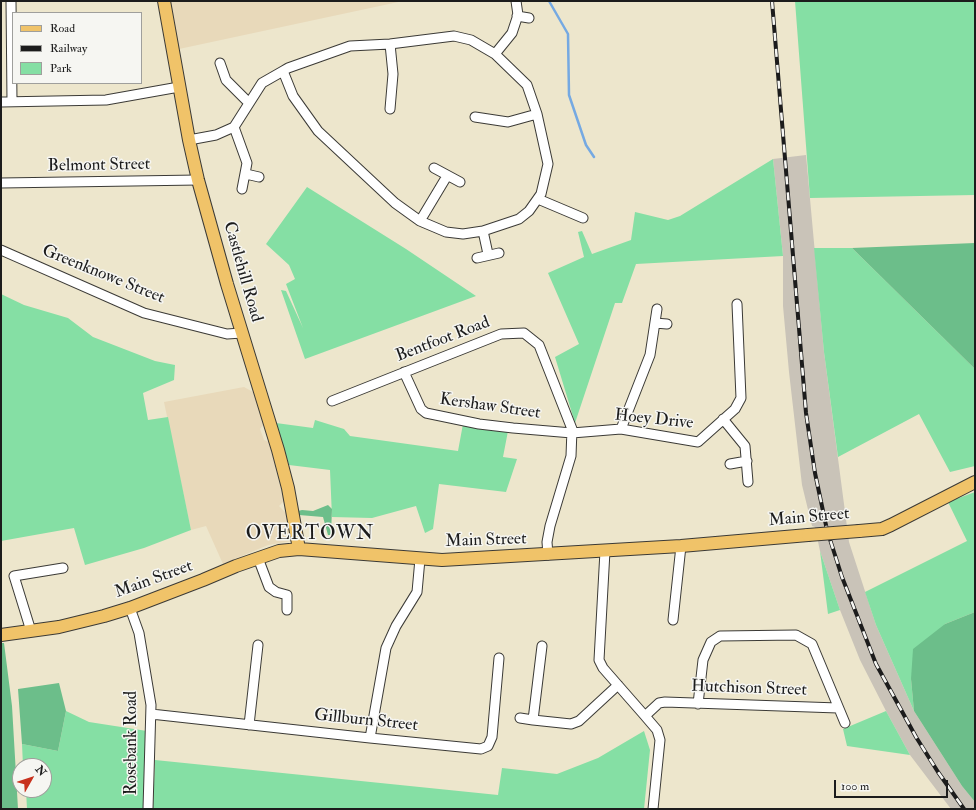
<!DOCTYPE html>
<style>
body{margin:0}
#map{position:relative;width:976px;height:810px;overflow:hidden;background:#ede6cc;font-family:"IM FELL Double Pica",serif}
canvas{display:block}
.frame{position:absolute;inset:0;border:2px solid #1c1c1c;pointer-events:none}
.legend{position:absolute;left:12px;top:12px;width:130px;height:72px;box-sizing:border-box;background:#f6f6f2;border:1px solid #9f9f9c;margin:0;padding:5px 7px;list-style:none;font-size:12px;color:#1c1c1c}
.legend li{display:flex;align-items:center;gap:8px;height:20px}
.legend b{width:20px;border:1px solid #9f9f9c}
.north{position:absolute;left:12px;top:758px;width:40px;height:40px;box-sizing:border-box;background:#f6f6f2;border:1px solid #9f9f9c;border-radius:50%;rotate:51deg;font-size:11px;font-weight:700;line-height:16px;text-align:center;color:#1c1c1c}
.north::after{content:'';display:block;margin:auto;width:14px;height:18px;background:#c8321e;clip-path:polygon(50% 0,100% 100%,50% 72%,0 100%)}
.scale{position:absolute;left:834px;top:780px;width:114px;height:18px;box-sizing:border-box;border:2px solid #1c1c1c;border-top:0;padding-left:5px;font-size:12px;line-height:14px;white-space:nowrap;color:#1c1c1c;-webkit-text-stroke:3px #f6f6f2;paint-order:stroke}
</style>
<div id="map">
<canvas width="976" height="810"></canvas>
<div class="frame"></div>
<ul class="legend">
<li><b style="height:5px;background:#f0c369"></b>Road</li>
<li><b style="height:5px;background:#1c1c1c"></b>Railway</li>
<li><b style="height:11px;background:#85dfa4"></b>Park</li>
</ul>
<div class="north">N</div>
<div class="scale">100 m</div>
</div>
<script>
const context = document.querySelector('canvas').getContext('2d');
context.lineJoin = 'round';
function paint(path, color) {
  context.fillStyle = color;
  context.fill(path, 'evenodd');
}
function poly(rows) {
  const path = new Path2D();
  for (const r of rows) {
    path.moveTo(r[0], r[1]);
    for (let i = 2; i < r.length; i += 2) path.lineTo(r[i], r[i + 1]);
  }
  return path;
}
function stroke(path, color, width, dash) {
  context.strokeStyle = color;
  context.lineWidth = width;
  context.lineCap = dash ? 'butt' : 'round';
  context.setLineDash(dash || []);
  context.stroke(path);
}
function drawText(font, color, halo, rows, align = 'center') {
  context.font = font + ' "IM FELL Double Pica",serif';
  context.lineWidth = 3;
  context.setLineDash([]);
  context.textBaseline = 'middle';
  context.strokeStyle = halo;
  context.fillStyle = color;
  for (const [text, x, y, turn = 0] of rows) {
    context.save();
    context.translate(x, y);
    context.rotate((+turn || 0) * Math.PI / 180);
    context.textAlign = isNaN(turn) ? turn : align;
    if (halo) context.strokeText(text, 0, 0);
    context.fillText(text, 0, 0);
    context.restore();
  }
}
paint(poly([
 [170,1,403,1,179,49],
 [244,387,253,392,264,424,260,429,264,440,269,442,284,501,279,506,287,514,292,541,268,545,223,564,206,526,191,530,164,402]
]), '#e8d9ba');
paint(poly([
 [806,155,824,352,849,542,876,625,914,711,962,786,975,802,975,809,951,809,910,755,886,711,860,660,840,610,820,551,815,527,812,526,802,485,789,372,783,306,783,256,773,159]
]), '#c9c3b8');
paint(poly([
 [795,1,975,1,975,195,810,198],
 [773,159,783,256,636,264,622,303,615,303,575,423,555,357,579,344,548,273,584,257,578,232,582,231,592,254,631,240,635,212,668,220,680,216],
 [307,187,406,249,476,296,305,359,281,290,286,291,303,328,286,284,295,279,289,265,266,244],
 [814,248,852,248,975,369,975,466,950,472,919,414,838,457,824,352],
 [1,294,24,305,68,318,93,337,155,361,175,365,174,380,143,393,148,420,168,417,191,530,144,548,85,565,74,528,1,541],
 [315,420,344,429,350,436,458,451,463,424,508,431,503,457,517,459,506,492,439,484,433,529,425,533,416,506,372,518,332,517,330,470,289,465,276,423,313,428],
 [975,492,975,612,945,624,911,679,914,711,876,625,865,592,967,541,948,502],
 [820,551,840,610,828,614],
 [66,711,89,722,147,731,144,809,27,809,26,790,44,790,44,766,23,766,22,744,58,751],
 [886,711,910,755,847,746,843,729],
 [644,731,650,750,644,809,153,809,155,760,498,795,502,768,557,774,598,758]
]), '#85dfa4');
paint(poly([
 [975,243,975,369,852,248],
 [328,505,332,509,331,535,328,535,323,517,299,515,298,511,302,510,313,511],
 [975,612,975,802,962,786,914,711,911,679,913,649,945,624],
 [1,643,4,643,12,706,18,809,1,809],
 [59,683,66,711,58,751,22,744,18,689]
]), '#6cbe8a');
stroke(poly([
 [549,1,568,34,569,95,586,145,594,157]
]), '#75a9e2', 2.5);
const minor = poly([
 [11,1,12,101],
 [517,16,529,18],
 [495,54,512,33,518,15,516,1],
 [220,63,226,80,249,103],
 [1,102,106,100,179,87],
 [390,109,393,74,390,44],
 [475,117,508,122,537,114],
 [234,127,247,163,242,189],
 [189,140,216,135,234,127,262,83,283,71,288,68,350,46,390,44,454,36,471,40,495,54,527,85,537,114,548,164,541,194,529,211,519,219,483,231,463,234,446,232,420,221,395,203,318,131,293,96,283,71],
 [434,168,460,182],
 [246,174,259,177],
 [1,183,198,180],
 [538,199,583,218],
 [420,221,447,176],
 [483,231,488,254],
 [1,250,144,313,227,334,242,333],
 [477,258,499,253],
 [655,323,667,324],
 [404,372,421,409,426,413,479,424,513,428,572,433,621,429,698,442,735,409,741,398,737,304],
 [332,401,501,334,524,333,539,345,572,429,571,456,550,526,547,542,548,555],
 [723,419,745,446,748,482],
 [621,429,650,355,657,309],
 [730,464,747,461],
 [605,551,599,660,603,668,645,716],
 [258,558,269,587,276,592,287,595,287,610],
 [130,608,139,633,151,705,148,809],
 [673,620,681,546],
 [31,631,14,576,63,568],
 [698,704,703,660,711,642,720,636,796,635,812,644,845,723],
 [151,714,370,738,481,749,488,746,492,737,499,658],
 [520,718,533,720,542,646],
 [533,720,571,724,579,721,618,685],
 [249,725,258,645],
 [370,738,386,648,396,626,417,592,420,559],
 [653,809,660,740,657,730,645,716,659,703,665,702,838,708]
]);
const major = poly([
 [164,1,189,140,198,180,227,284,278,450,288,488,299,549],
 [859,531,882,529,891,525,975,482],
 [1,635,59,627,104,616,130,608,203,580,236,566,279,551,299,549,442,560,681,546,808,535]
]);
stroke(minor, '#3b3a36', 11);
stroke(major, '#3b3a36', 14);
stroke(minor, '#fff', 9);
stroke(major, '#f0c369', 12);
const rail = poly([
 [772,1,806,413,815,473,827,530,842,577,876,664,916,737,938,772,964,809]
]);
stroke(rail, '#1c1c1c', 4);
stroke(rail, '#f6f6f2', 2.5, [8]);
const majorBridge = poly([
 [808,535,859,531]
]);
stroke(majorBridge, '#3b3a36', 14, []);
stroke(majorBridge, '#f0c369', 12);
drawText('17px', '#1c1c1c', '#f6f6f2', [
 ["Belmont Street",99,166,-1],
 ["Castlehill Road",242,272,74],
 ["Greenknowe Street",103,275,22],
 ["Bentfoot Road",443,340,-21],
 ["Kershaw Street",490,407,8],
 ["Hoey Drive",654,420,6],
 ["Main Street",809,518,-5],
 ["Main Street",486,541,-2],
 ["Main Street",154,580,-20],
 ["Hutchison Street",749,689,2],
 ["Gillburn Street",366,721,6],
 ["Rosebank Road",132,743,-90]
]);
context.letterSpacing = '1px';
drawText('19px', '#1c1c1c', '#f6f6f2', [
 ["OVERTOWN",310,535]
]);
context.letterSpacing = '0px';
</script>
